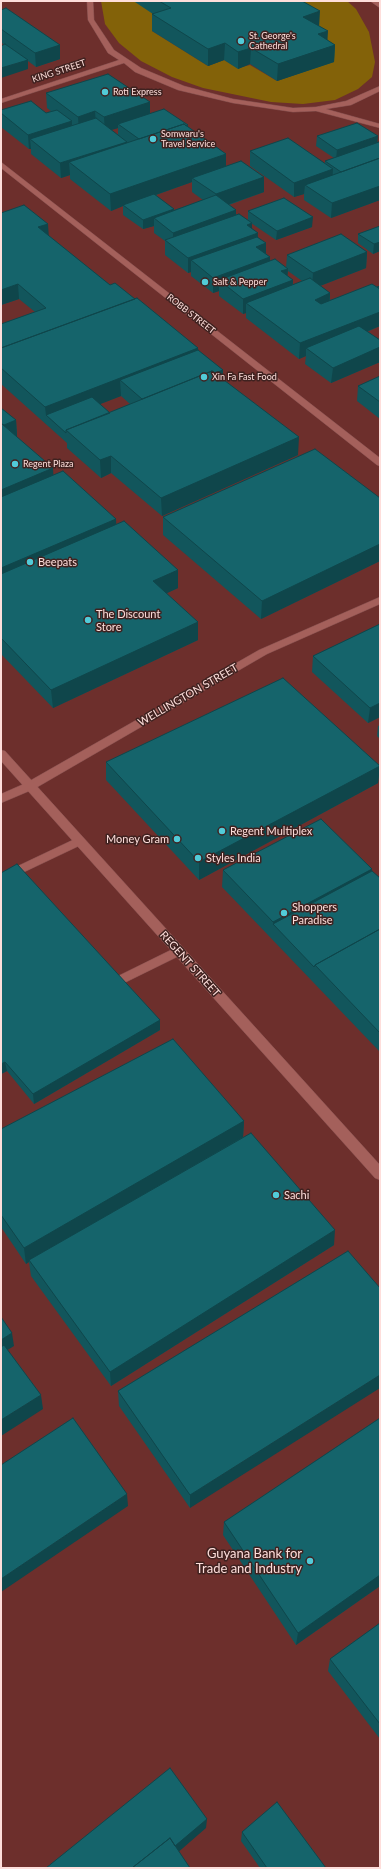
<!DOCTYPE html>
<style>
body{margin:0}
#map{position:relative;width:381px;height:1869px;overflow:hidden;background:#6d2f2c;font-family:Lato,sans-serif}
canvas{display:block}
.frame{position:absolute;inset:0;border:2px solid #fededb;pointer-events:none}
</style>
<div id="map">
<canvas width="381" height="1869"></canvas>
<div class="frame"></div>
</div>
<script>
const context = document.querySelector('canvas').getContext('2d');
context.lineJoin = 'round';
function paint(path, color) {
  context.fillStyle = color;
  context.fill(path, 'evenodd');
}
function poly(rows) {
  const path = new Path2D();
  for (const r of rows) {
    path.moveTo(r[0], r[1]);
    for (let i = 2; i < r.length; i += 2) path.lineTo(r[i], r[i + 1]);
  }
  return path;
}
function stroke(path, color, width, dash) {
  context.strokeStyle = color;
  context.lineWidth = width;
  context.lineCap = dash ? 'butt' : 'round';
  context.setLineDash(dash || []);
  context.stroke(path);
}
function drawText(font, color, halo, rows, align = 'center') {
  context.font = font + ' Lato,sans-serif';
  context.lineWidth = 3;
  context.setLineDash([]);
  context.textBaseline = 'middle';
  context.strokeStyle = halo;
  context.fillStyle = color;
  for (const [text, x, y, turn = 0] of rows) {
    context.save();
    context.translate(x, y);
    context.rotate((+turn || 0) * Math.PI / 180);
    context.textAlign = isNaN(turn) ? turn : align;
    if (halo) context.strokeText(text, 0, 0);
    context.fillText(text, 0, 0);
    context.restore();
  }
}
paint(poly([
 [101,1,140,1,171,25,152,31,208,66,224,60,238,68,250,65,277,81,334,61,273,1,347,1,356,9,369,32,375,62,372,77,358,89,335,100,303,104,271,102,203,88,172,77,141,61,119,43,105,24]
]), '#836209');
const service = poly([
 [79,837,83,838,85,841,83,844,1,883,1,874,79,837],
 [179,946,183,948,185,951,183,954,120,985,116,987,112,985,110,982,112,979,179,946]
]);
const tertiary = poly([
 [87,1,93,1,94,20,114,50,141,68,184,86,233,99,293,108,316,107,346,101,380,86,380,91,351,105,326,109,380,124,380,128,316,111,293,112,233,103,178,90,135,72,124,63,1,103,1,99,119,60,108,53,88,20,87,1],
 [370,1,377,1,380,3,380,8,370,1],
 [1,162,380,458,380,466,377,465,1,168,1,162],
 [380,597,380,604,267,654,34,789,1,803,1,794,26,783,259,650,380,597]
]);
const secondary = poly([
 [1,750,5,751,380,1165,380,1180,375,1178,1,761,1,750]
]);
stroke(service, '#804c4b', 1);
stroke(tertiary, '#804c4b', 1);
stroke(secondary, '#804c4b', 1);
paint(service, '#a4605b');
paint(tertiary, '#a4605b');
paint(secondary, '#a4605b');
paint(poly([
 [135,1,302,1,319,26,327,40,335,45,334,62,277,81,250,64,238,69,224,60,208,66,152,31,152,14,153,14,135,2],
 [1,10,60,59,36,67,28,61,28,69,1,42],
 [46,93,150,113,188,127,226,154,226,166,264,192,229,205,236,210,236,214,252,223,252,229,258,237,270,261,286,268,287,255,367,252,366,268,320,286,330,293,330,300,380,286,380,326,367,332,380,340,380,362,331,383,305,364,306,356,299,359,246,318,246,313,243,314,219,296,219,291,213,293,191,276,191,272,188,273,165,255,165,241,154,233,154,226,143,229,123,215,123,206,111,211,70,179,70,175,61,178,31,154,31,149,29,149,1,127,1,110,46,113,51,111,47,108],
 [118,128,118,135,111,130],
 [192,182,192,192,203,200,174,210,156,195],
 [288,271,302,281,293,285,293,280,287,276],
 [317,136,380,143,380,200,331,218,304,200,304,194,294,197,250,166,250,151,325,163,325,161,334,158,316,146],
 [248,211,312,227,276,240,248,221],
 [1,213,48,224,48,235,110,285,135,299,198,348,198,350,223,370,223,379,298,455,162,516,111,473,101,478,67,448,67,443,1,384,1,324,35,312,19,299,1,305],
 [121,396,130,404,110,413,100,404],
 [380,226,380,251,373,254,358,243,358,234],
 [380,376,380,419,357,401,358,386],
 [1,408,16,420,17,436,16,436,53,475,116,524,178,588,167,593,198,640,53,708,1,654],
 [380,498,380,561,261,619,163,535,163,517],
 [380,624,380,717,368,723,312,672,313,656],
 [380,725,380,739,377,736,378,726],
 [106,762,380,766,378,783,199,880,106,780],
 [223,870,372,871,380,878,380,1052,222,887],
 [1,873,160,1020,160,1030,34,1104,7,1071,1,1074],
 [244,1121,243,1137,334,1245,111,1386,31,1276,29,1262,26,1264,1,1227,1,1129],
 [348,1251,190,1508,119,1406,118,1391],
 [380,1418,380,1586,296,1645,223,1535,224,1522],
 [380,1623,380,1739,328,1671,330,1659],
 [242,1832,326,1868,260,1868,241,1841]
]), '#12565c');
paint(poly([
 [320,11,319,28,303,17],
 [328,31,327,48,335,45,334,62,277,81,278,64,318,34],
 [225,43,224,60,208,66,208,49],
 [60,45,60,59,36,67,35,53],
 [251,48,250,64,238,69,238,52],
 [28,60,28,69,1,78,1,68],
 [150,102,150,117,118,124,118,128,105,132,104,117],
 [95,111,96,126,79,131,78,117],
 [72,121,72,136,30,139,31,149,29,149,28,135],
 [378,136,377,146,336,159,337,150],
 [127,142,127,156,69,162,70,175,61,178,60,163],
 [226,154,226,170,192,178,192,182,124,206,123,205,123,206,111,211,110,194],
 [333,169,332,184,305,185,304,194,294,197,294,183],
 [264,177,264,192,215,209,216,194],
 [380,186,380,200,331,218,332,203],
 [174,209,174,218,154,218,154,226,143,229,143,220],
 [236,210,236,225,173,247,173,233],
 [313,217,312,227,276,240,277,231],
 [252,223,252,235,258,233,257,246,266,243,266,258,191,260,191,272,188,273,188,258,247,225],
 [48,224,49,239,38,227],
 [380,242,380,251,373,254,374,244],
 [367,252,366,268,312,289,313,273],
 [270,257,270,272,219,280,219,291,213,293,213,278],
 [288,269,287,282,293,280,292,295,246,303,246,313,243,314,243,299,281,271],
 [18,284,19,299,1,305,1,290],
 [330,293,329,309,314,315,315,300],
 [380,312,380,326,313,353,306,348,306,356,299,359,300,343],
 [380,347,380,362,331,383,333,368],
 [198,348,198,365,120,380,121,396,54,422,46,415,45,407],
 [223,370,223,385,144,400],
 [16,420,17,436,1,442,1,426],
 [299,437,298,455,162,516,161,498],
 [111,456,111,473,101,478,100,460],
 [53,468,54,486,1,509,1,490],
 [116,519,117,537,1,587,1,568],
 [380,544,380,561,261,619,262,601],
 [178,570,178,588,154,599,153,581],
 [198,622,198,640,53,708,51,690],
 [380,703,380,717,368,723,370,708],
 [380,766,378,783,199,880,199,862],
 [372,869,370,886,273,924,273,922],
 [160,1020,160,1030,34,1104,33,1094],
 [5,1062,7,1071,1,1074,1,1064],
 [244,1121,243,1137,29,1260,29,1262,26,1264,24,1248],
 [335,1230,334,1245,111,1386,110,1372],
 [12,1333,14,1346,1,1354,1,1340],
 [380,1375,380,1388,190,1508,190,1495],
 [41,1395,43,1409,1,1436,1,1420],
 [127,1494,128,1506,1,1592,1,1579],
 [380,1575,380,1586,296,1645,298,1633],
 [207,1819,206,1828,175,1855,174,1846]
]), '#0f464b');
const building = poly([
 [159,1,302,1,320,11,303,17,328,31,318,34,335,45,278,64,251,48,238,52,225,43,208,49,152,14,171,8,159,1],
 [6,8,60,45,35,53,1,29,1,10,6,8],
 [5,44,28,60,1,68,1,46,5,44],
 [108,74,150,102,104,117,95,111,78,117,46,93,108,74],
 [31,101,46,113,57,110,72,121,28,135,1,113,1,110,31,101],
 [164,109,188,125,186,126,184,124,139,139,118,124,164,109],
 [96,118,127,142,60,163,30,139,96,118],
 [357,123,378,136,337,150,317,136,357,123],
 [184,124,226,154,110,194,69,162,184,124],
 [288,138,333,169,294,183,250,151,288,138],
 [379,142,380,143,380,158,341,172,325,161,379,142],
 [380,158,380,186,332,203,305,185,380,158],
 [241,161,264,177,216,194,192,178,241,161],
 [154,194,174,209,143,220,123,205,154,194],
 [216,195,236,210,173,233,154,218,216,195],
 [284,198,313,217,277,231,248,211,284,198],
 [24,205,48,224,38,227,110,285,115,283,135,299,1,348,1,324,46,308,18,284,1,290,1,213,24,205],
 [239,214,252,223,247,225,258,233,188,258,165,240,239,214],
 [380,226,380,242,374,244,358,234,380,226],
 [341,234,367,252,313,273,287,255,341,234],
 [257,237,266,243,256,247,270,257,213,278,191,260,257,237],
 [275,259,288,269,281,271,293,280,243,299,219,280,275,259],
 [310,278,330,293,315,300,321,304,372,284,380,289,380,312,300,343,246,303,310,278],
 [380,286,380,289,377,287,380,286],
 [137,298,198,348,45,407,1,368,1,348,137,298],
 [359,326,380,340,380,347,333,368,306,348,359,326],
 [198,350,223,370,215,373,212,371,142,399,120,380,198,350],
 [212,371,299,437,161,498,111,456,100,460,66,430,212,371],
 [380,376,380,402,358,386,380,376],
 [92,397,110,413,66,430,66,433,46,415,92,397],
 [1,408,16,420,4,425,2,424,1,424,1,408],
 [1,424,2,424,53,468,1,490,1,424],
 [315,449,380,498,380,544,262,601,163,517,315,449],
 [63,471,116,519,1,568,1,497,63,471],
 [124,521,178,570,153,581,198,622,51,690,1,638,1,574,124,521],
 [380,624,380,703,370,708,313,656,380,624],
 [283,678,380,766,199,862,106,762,283,678],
 [321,819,372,869,273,922,223,870,321,819],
 [17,864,160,1020,33,1094,5,1062,1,1064,1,873,17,864],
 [372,871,380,878,380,929,315,965,314,967,273,924,372,871],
 [380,929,380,1033,315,965,380,929],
 [173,1039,244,1121,24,1248,1,1215,1,1129,173,1039],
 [251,1133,335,1230,110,1372,29,1260,251,1133],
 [348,1251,380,1288,380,1375,190,1495,118,1391,348,1251],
 [1,1317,12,1333,1,1340,1,1317],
 [4,1345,41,1395,1,1420,1,1347,4,1345],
 [73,1418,127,1494,1,1579,1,1465,73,1418],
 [380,1418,380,1575,298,1633,224,1522,380,1418],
 [380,1623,380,1724,330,1659,380,1623],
 [170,1768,207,1819,175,1846,170,1838,132,1868,46,1868,170,1768],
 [277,1802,326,1868,267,1868,242,1832,277,1802],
 [170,1838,190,1868,132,1868,170,1838]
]);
paint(building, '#15646b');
stroke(building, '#0f464b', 1);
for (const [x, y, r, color] of [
 [241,41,4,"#52cbd8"],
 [105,92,4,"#52cbd8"],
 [153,139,4,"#52cbd8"],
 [205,282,4,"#52cbd8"],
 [204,377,4,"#52cbd8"],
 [15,464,4,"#52cbd8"],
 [30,562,4,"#52cbd8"],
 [88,620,4,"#52cbd8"],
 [222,831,4,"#52cbd8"],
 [177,839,4,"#52cbd8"],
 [198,858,4,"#52cbd8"],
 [284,913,4,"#52cbd8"],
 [276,1195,4,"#52cbd8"],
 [310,1561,4,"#52cbd8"]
]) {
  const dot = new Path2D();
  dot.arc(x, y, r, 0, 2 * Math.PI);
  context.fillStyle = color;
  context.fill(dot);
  stroke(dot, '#3f2220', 1.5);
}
drawText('9px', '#fededb', '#3f2220', [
 ["St. George's",249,36],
 ["Cathedral",249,46],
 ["Roti Express",113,92],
 ["Somwaru's",161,134],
 ["Travel Service",161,144],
 ["Salt & Pepper",213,282],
 ["Xin Fa Fast Food",212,377],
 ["Regent Plaza",23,464]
], 'left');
drawText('9px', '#fededb', '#3f2220', [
 ["KING STREET",59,71,-18],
 ["ROBB STREET",191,314,38]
]);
drawText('11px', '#fededb', '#3f2220', [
 ["Beepats",38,562],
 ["The Discount",96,614],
 ["Store",96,627],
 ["Regent Multiplex",230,831],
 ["Money Gram",169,839,"right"],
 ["Styles India",206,858],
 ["Shoppers",292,907],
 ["Paradise",292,920],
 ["Sachi",284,1195]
], 'left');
drawText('11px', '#fededb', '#3f2220', [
 ["WELLINGTON STREET",188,695,-30],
 ["REGENT STREET",190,964,48]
]);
drawText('13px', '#fededb', '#3f2220', [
 ["Guyana Bank for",302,1554],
 ["Trade and Industry",302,1569]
], 'right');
</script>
